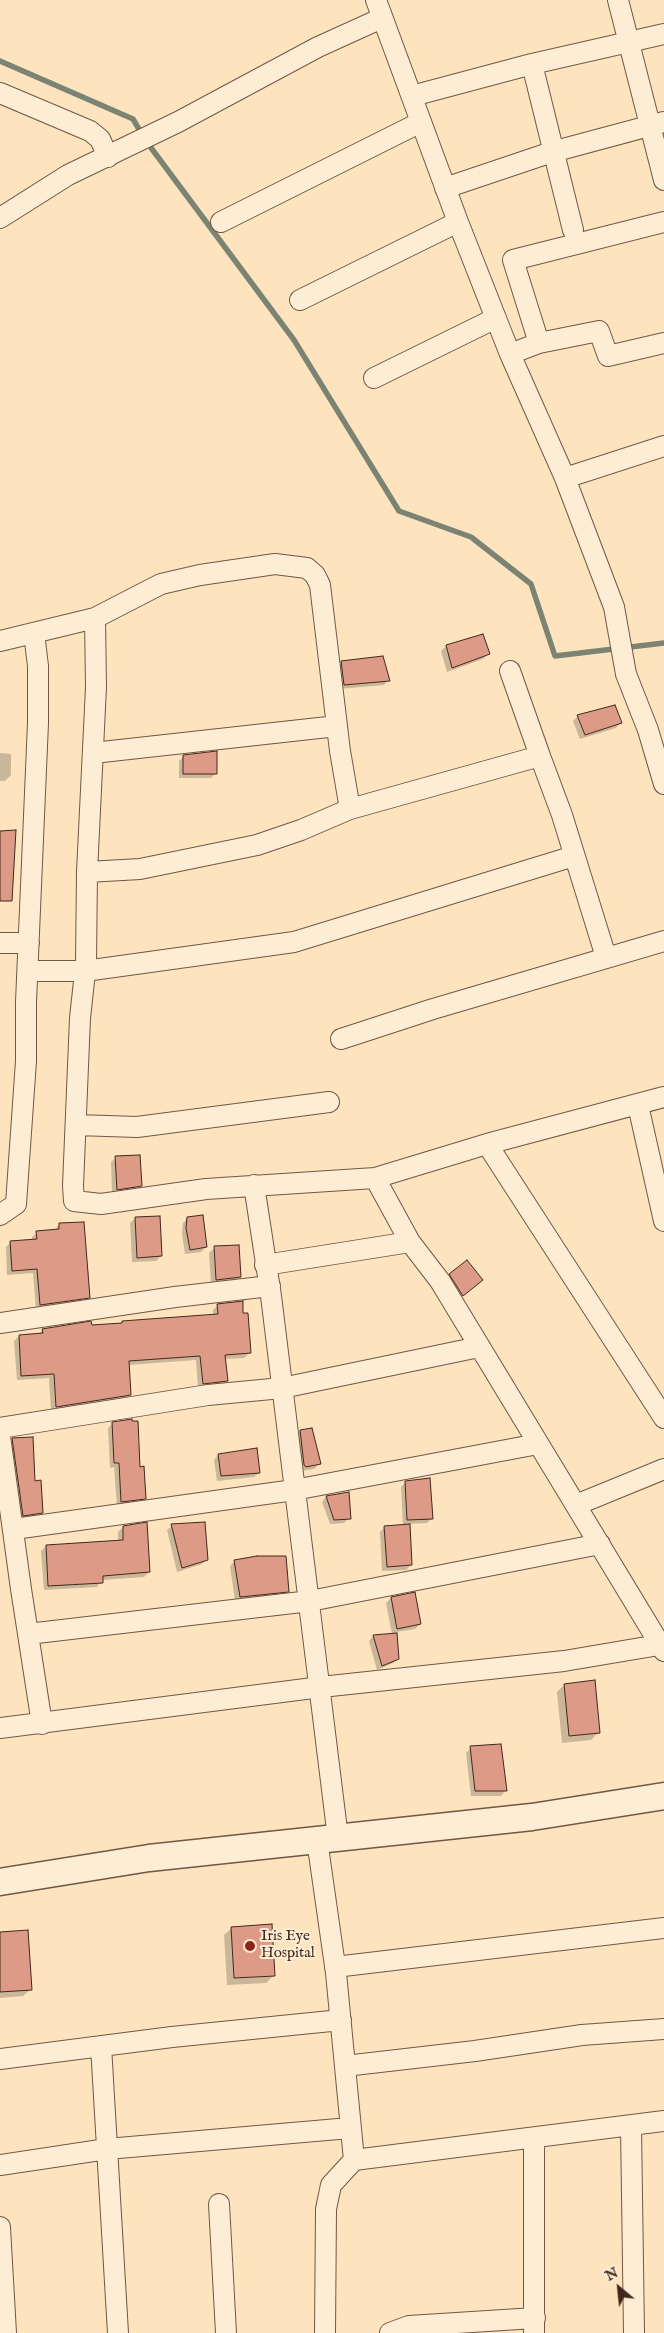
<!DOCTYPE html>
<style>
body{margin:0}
#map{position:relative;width:664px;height:2333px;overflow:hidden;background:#fde4be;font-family:"IM FELL English",serif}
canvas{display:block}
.north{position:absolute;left:594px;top:2263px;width:50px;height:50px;-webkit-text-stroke:4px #feedd5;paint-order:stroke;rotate:332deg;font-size:14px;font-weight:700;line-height:20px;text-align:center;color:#42281c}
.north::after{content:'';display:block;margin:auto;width:18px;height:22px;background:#42281c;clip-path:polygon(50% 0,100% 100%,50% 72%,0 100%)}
</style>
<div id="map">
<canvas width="664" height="2333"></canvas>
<div class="north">N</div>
</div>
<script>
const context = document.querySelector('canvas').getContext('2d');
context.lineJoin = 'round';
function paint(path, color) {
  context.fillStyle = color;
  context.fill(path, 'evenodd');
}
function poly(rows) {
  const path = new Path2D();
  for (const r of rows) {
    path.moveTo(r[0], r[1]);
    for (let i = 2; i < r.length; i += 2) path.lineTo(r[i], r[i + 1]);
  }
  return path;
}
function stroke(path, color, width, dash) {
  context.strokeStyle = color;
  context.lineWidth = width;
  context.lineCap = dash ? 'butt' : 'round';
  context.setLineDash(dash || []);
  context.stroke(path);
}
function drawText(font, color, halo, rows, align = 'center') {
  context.font = font + ' "IM FELL English",serif';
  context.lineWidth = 4;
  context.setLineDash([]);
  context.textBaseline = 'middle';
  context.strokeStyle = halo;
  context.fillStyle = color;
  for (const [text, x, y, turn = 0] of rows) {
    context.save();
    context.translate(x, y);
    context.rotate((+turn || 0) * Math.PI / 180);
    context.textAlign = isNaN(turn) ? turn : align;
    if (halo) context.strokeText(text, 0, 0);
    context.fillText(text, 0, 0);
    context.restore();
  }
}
paint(poly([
 [446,646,488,654,483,659,447,672,441,651],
 [342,662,388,680,384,685,339,689,337,667],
 [578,716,620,723,616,728,580,739,573,721],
 [0,753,11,754,11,775,5,781,0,781],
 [184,756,216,773,211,778,179,778,179,761],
 [116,1158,141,1186,136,1191,112,1194,111,1162],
 [135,1218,161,1256,156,1261,132,1262,130,1223],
 [188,1218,206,1247,201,1252,185,1254,182,1234,183,1223],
 [59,1224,89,1297,84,1302,36,1309,33,1273,7,1275,6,1247,11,1242,32,1240,32,1237,37,1232,55,1230],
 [214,1248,240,1277,235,1282,211,1285,209,1253],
 [450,1275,476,1285,458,1299,445,1280],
 [218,1305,242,1314,249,1353,244,1358,224,1359,226,1381,221,1386,198,1388,196,1360,128,1365,130,1395,125,1400,51,1411,49,1378,17,1380,14,1341,19,1336,38,1335,43,1330,213,1316,213,1310],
 [113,1423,139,1468,145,1498,140,1503,117,1506,114,1467,110,1468,108,1428],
 [300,1431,319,1464,314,1469,301,1471,295,1436],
 [13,1440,34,1482,42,1512,37,1517,18,1520,8,1444],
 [218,1455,259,1473,254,1477,217,1481,214,1460],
 [406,1482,432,1518,427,1523,409,1524,411,1565,406,1570,382,1571,380,1532,385,1527,403,1526,401,1487],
 [348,1493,349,1518,344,1523,330,1524,322,1502,326,1497],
 [172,1526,207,1559,202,1564,177,1572,167,1530],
 [123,1527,149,1572,144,1577,102,1580,97,1587,44,1590,41,1551,46,1546,118,1542,118,1532],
 [235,1561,287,1591,283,1596,235,1601,230,1566],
 [391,1598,420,1624,415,1629,396,1632,398,1658,393,1663,377,1670,369,1641,373,1636,392,1634,386,1603],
 [564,1685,599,1732,591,1740,562,1743,557,1692],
 [471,1748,505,1791,501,1796,471,1796,466,1753],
 [232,1928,273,1976,266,1983,227,1985,224,1935],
 [0,1933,31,1989,23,1996,0,1998]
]), '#0003');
stroke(poly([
 [0,61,133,119,146,141,294,340,399,511,471,537,531,584,555,656,664,643]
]), '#7b8372', 5.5);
const building = poly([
 [483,634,490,654,452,668,446,645,483,634],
 [383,656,390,681,344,685,341,661,383,656],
 [615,705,622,723,585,735,577,715,615,705],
 [217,751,217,774,183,774,183,755,217,751],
 [16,830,12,901,0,901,0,831,16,830],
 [140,1155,142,1186,117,1190,115,1156,140,1155],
 [203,1215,207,1247,190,1250,186,1228,187,1217,203,1215],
 [160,1216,162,1256,137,1258,135,1217,160,1216],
 [84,1222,90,1298,40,1305,37,1269,12,1271,10,1241,37,1239,36,1231,59,1229,59,1223,84,1222],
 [239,1245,241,1277,216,1280,214,1246,239,1245],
 [467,1260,483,1280,463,1296,449,1274,467,1260],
 [243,1301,243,1313,248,1313,251,1353,225,1355,228,1381,203,1384,200,1356,129,1361,131,1395,56,1407,54,1374,21,1376,19,1335,43,1333,42,1329,91,1321,92,1325,122,1323,122,1321,218,1314,217,1304,243,1301],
 [132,1419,132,1421,138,1421,140,1467,144,1466,146,1499,121,1502,119,1463,114,1463,112,1422,132,1419],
 [312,1428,321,1464,306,1467,304,1465,300,1430,312,1428],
 [33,1437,35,1481,41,1480,43,1513,23,1516,12,1438,33,1437],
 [257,1448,260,1473,221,1476,218,1454,257,1448],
 [430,1478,433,1519,407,1520,405,1481,430,1478],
 [349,1492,351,1519,334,1520,326,1496,349,1492],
 [147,1522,150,1572,103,1576,103,1583,48,1586,46,1545,123,1540,123,1526,147,1522],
 [205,1522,208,1560,182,1568,171,1524,205,1522],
 [410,1524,412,1565,387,1567,384,1526,410,1524],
 [257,1556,286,1556,289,1592,240,1597,234,1560,257,1556],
 [415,1592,421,1624,397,1629,391,1597,415,1592],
 [397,1633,399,1659,382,1666,373,1635,397,1633],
 [595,1680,600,1733,569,1736,564,1684,595,1680],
 [501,1744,507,1791,475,1791,470,1746,501,1744],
 [272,1924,275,1976,234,1978,231,1927,272,1924],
 [28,1930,32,1990,0,1992,0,1932,28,1930]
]);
paint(building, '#dd9a87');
stroke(building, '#42281c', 1);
const minor = poly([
 [376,0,458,222,510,354,565,478,614,607,626,674,648,730,664,784],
 [618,0,664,180],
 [532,64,573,230],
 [0,93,90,131,100,139,108,157],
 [412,96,532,64,664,34],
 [445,188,552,152,664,122],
 [0,218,68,175,178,122,318,47,382,18],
 [221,222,421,122],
 [300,300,458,222],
 [539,343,513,260,664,222],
 [510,354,539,343,599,331,608,356,664,343],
 [374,378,496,318],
 [565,478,664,446],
 [95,618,96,687,87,872,86,963,80,1018,73,1186,74,1201,101,1204,206,1189,375,1178,410,1242,440,1281,664,1651],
 [0,641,95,618,161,584,200,575,275,564,307,568,315,575,320,585,340,751,350,809],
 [510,671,540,756],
 [93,753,337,726],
 [87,872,140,869,257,845,301,830,350,809,540,756,562,815,606,957],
 [0,943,29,943],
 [28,971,85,971,294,942,574,856],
 [341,1039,433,1009,664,941],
 [638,1105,664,1221],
 [77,1125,137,1127,329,1102],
 [487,1144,664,1418],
 [375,1178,487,1144,664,1097],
 [254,1185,271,1296,338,1838],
 [0,1215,16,1204,26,1061,26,1002,38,723,38,666,34,633],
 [265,1265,410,1242],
 [0,1323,175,1297,270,1286],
 [0,1428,208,1395,282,1388,479,1347],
 [0,1436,21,1589,42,1724],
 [576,1505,664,1469],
 [14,1529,294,1490,538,1444],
 [28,1634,310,1601,600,1544],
 [0,1728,321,1687,564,1661,664,1644],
 [317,1840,336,1973,354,2160,664,2121],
 [335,1967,664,1928],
 [101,2046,118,2333],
 [0,2059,172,2037,341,2020],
 [345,2066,475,2051,582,2035,664,2029],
 [631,2126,634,2333],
 [534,2138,534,2333],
 [0,2165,107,2149,350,2128],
 [219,2204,226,2333],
 [0,2227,6,2333],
 [325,2333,326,2209,331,2185,354,2160],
 [390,2333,409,2326,535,2318]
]);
const tertiary = poly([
 [0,1882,149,1858,532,1817,664,1796]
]);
stroke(minor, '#715744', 22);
stroke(tertiary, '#715744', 29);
stroke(minor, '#feedd5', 20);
stroke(tertiary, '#feedd5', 26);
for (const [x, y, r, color] of [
 [250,1946,6,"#8f2418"]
]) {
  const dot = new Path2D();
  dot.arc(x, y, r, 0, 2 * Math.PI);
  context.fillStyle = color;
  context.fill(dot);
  stroke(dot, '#feedd5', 2);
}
drawText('15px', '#42281c', '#feedd5', [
 ["Iris Eye",261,1937],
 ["Hospital",261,1954]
], 'left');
</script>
